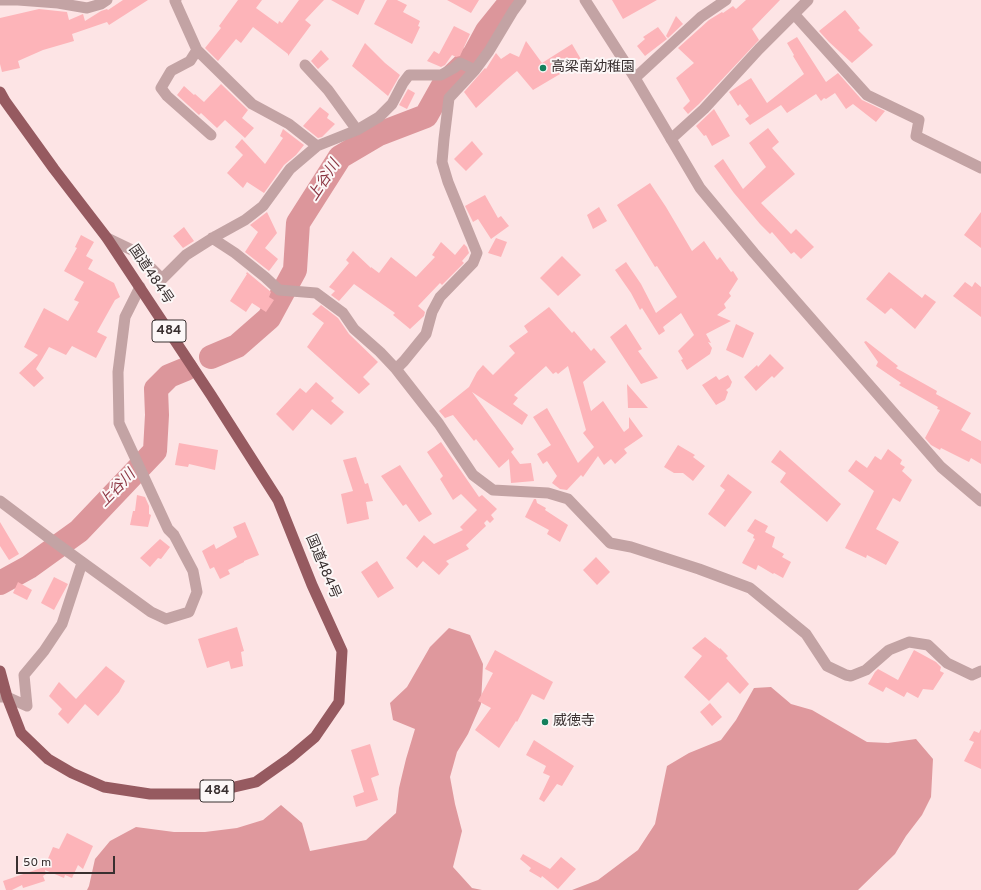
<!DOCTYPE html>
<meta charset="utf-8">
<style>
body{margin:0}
#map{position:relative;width:981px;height:890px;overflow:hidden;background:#fde4e5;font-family:Overpass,sans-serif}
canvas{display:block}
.scale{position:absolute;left:16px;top:856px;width:99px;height:18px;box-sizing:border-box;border:2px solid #393030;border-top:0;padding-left:5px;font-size:12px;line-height:14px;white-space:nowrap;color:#393030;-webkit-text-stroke:3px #fcf7f7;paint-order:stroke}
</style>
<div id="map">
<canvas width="981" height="890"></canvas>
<div class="scale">50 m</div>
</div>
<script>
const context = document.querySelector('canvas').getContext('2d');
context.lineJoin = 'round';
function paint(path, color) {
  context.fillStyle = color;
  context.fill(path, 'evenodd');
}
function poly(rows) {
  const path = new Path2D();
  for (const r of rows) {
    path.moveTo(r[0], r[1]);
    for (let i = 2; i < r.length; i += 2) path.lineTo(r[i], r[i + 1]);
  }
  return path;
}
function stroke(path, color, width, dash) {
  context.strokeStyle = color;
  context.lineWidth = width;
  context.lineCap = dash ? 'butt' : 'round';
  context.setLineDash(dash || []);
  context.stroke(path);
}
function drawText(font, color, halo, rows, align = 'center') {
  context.font = font + ' Overpass,"Noto Sans JP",sans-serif';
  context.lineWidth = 4;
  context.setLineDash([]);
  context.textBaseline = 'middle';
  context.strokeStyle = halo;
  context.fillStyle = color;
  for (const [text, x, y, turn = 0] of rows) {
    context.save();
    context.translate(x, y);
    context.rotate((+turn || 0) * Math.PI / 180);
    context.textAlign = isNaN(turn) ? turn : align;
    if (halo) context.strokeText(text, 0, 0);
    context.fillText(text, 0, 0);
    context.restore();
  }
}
paint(poly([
 [449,628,470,635,483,664,481,704,468,734,457,752,450,777,455,804,462,831,453,867,472,888,482,890,87,890,89,886,95,859,110,841,136,827,174,832,205,832,237,828,263,820,281,805,302,823,310,851,366,840,396,813,399,788,406,759,415,729,393,720,390,703,407,687,430,647],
 [771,687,791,704,812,710,867,742,888,743,916,739,933,759,931,797,922,815,906,836,895,854,858,890,572,890,598,880,638,850,655,824,667,766,689,753,721,740,736,720,754,688]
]), '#df989d');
stroke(poly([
 [211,357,237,346,269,318,295,270,298,223,340,157,379,134,426,116,444,84,474,55,487,31,512,0],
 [0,583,29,567,79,531,155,451,157,415,156,389,169,376,186,369]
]), '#dc969b', 24);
paint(poly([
 [123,0,148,0,109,25,107,22,72,34,74,41,43,50,18,61,20,68,2,72,0,64,0,18,39,9,67,12,69,20,83,14,85,21,101,11,107,9,108,10],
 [238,0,262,0,256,8,278,24,279,21,282,23,299,0,324,0,305,20,311,25,288,56,288,54,253,27,241,43,236,39,218,61,205,48,221,28,219,26],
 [331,0,365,0,358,15],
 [387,0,397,0,407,5,403,12,420,21,418,26,420,27,412,44,374,24],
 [447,0,479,0,471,13],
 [612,0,657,0,623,19],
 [746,0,780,0,752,29,759,40,699,104,688,114,683,108,690,101,676,78,694,63,678,48,709,20,722,12,723,13,733,6,736,9],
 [845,10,860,28,858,30,873,45,852,63,829,42,819,31],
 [676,16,683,24,668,38,666,36],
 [454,26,470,34,460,56,456,57,452,55,445,65,441,67,427,61,434,51,439,54],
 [658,27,667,39,645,56,637,46,645,39,643,37],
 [797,37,826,82,838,73,862,100,885,111,876,122,853,104,846,109,835,93,826,99,824,98,821,101,816,94,787,113,781,105,750,125,745,119,749,116,740,104,738,106,729,92,751,78,767,103,804,74,793,56,794,55,787,43],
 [526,41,542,63,572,44,582,61,533,90,517,71,504,82,476,108,464,92,485,68,486,69,496,53,501,59,510,53,519,57],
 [365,43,385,63,400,75,388,96,352,66],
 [321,50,329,59,318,69,311,61],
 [221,84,248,110,242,118,254,128,245,138,225,120,217,128,201,113,199,115,177,95,184,86,194,95,195,94,204,102],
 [408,89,415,93,407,109,399,105],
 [320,107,329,114,327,118,335,124,322,137,318,138,303,126],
 [714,109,730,136,712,146,706,135,704,136,696,126],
 [768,128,779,142,772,148,795,174,761,203,791,234,796,229,814,247,801,259,794,252,791,254,772,232,770,234,760,224,734,193,714,166,723,159,743,189,766,167,749,143],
 [283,129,304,145,296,155,284,165,264,193,247,182,243,188,227,173,243,155,235,147,242,139,265,164,283,138,280,136],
 [472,141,483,154,466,171,454,159],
 [650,183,666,207,692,251,704,241,717,260,720,257,731,272,733,271,738,279,729,293,731,296,724,304,726,308,717,315,731,321,706,334,711,343,708,342,712,348,710,354,687,370,681,360,683,359,678,351,694,335,681,313,663,327,665,331,659,335,642,308,640,310,631,293,615,270,626,262,641,284,656,313,677,297,657,266,655,267,617,205],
 [485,195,498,218,501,216,509,226,491,239,478,219,473,222,465,206],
 [599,207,607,221,593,229,587,215],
 [267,212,277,233,265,248,278,259,269,271,245,252,258,232,250,225],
 [981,212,981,248,964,235],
 [184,227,194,241,183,248,173,236],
 [81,235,94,242,86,256,93,260,88,269,114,283,120,297,115,300,97,332,107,337,96,358,72,346,66,355,49,347,36,369,44,378,34,387,19,373,38,355,24,347,44,308,68,321,79,302,74,300,84,282,64,271,77,248,75,247],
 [496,238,507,242,501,257,488,253],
 [441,242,455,255,464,244,467,247,469,253,462,261,464,263,442,285,440,283,418,306,425,312,424,316,410,329,393,315,395,313,354,284,339,301,331,295,335,291,329,287,349,263,346,260,353,251,371,268,371,267,379,273,391,257,416,277,435,257,432,255],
 [562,256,581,275,558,296,540,278],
 [247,272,271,292,269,297,274,300,266,312,252,303,246,312,230,301,247,274,246,274],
 [889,272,922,298,925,294,936,302,915,329,891,308,885,314,866,299],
 [965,282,972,287,975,282,981,287,981,317,953,296],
 [321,305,338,318,349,334,378,362,363,377,370,384,359,394,307,347,324,323,312,314],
 [549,307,572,333,574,331,591,351,594,348,606,362,583,382,591,411,603,401,624,432,629,428,629,417,643,436,624,449,627,453,615,464,611,459,604,465,598,456,583,477,581,475,567,490,560,489,552,483,557,476,547,461,543,464,537,454,551,445,533,417,547,408,578,463,594,447,583,433,586,430,568,366,558,374,556,372,553,374,546,366,514,395,518,398,513,404,528,415,522,425,472,392,514,449,511,452,520,464,531,463,534,481,511,483,509,459,499,468,476,439,474,441,453,415,445,418,439,411,469,387,477,372,483,365,493,375,515,353,509,346,528,332,524,326],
 [626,324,642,349,638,351,658,378,641,384,610,337],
 [736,324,754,333,743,358,726,350],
 [866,341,898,366,896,368,937,391,936,394,971,413,961,430,981,441,981,464,971,458,969,462,941,448,940,450,931,445,925,438,940,410,937,409,938,407,899,385,901,383,876,366,878,362,864,342],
 [770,354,784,368,774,378,772,376,756,391,744,377,757,365,758,367],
 [728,375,732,382,730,387,726,390,728,392,725,400,716,405,702,385,716,376,719,380],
 [316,382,334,398,331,401,344,412,331,425,312,409,293,431,276,414,300,388,306,393],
 [627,384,648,408,628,408],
 [441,442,479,497,482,495,497,509,491,515,494,519,490,523,487,520,484,523,486,526,466,545,469,549,446,561,449,564,439,575,423,561,417,568,406,558,424,535,434,544,463,530,460,527,477,510,461,494,453,500,440,479,443,476,427,452],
 [179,443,218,450,215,470,189,464,188,467,175,465],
 [678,445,695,455,693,457,705,466,693,481,683,473,674,473,664,467],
 [888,449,902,460,900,464,905,467,902,471,912,480,900,502,893,498,876,529,899,542,886,565,867,555,866,558,845,548,874,491,848,471,856,460,867,468,875,456,881,460],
 [780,450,841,504,827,522,780,482,786,473,771,462],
 [356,457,365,484,368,483,373,501,366,502,369,519,347,524,341,494,353,491,343,460],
 [400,465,432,514,419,522,406,504,403,506,381,476],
 [728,474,752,492,725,527,708,514,725,490,720,486],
 [137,495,145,497,149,506,149,514,151,515,148,527,130,525,133,511,135,511],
 [534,499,536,499,537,503,546,508,545,510,568,525,560,542,547,534,549,530,525,517],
 [755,519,768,526,765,532,775,537,772,547,784,554,782,557,791,562,783,578,774,573,773,574,758,565,756,570,742,563,755,539,753,538,754,535,747,531],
 [0,522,19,554,9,560,0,546],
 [245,522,259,555,244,561,244,562,228,570,230,574,220,579,214,567,210,569,202,551,214,544,216,549,237,537,233,527],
 [160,539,170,547,161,559,158,558,150,567,140,558],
 [596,557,610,572,597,585,583,570],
 [377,561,394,588,378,598,361,572],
 [54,577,68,584,54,610,41,603],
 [18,582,32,590,27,600,13,593],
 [237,627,244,651,241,652,243,666,231,669,229,661,207,668,198,639],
 [705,637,720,649,720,648,728,656,726,658,749,684,740,694,728,682,709,701,684,677,702,656,692,648],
 [495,650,553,682,544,700,532,694,517,722,516,721,499,748,475,730,491,708,478,701,493,673,485,669],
 [914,650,936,662,941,667,940,671,944,673,933,690,923,689,918,698,907,692,904,697,886,687,883,692,868,684,875,672,878,669,898,680],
 [106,666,125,681,119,692,98,716,85,704,68,724,58,714,62,709,49,696,59,682,76,699],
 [710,703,722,717,712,726,700,712],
 [981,729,981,769,964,761,974,742,969,740,974,731,979,733],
 [534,740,574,766,562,786,557,784,544,802,539,799,550,776,543,773,546,766,526,755],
 [370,744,379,775,371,778,378,800,356,807,353,796,364,792,351,750],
 [67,833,93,846,83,869,78,865,72,878,65,875,64,878,45,870,46,874,43,876,45,881,23,888,22,885,12,890,6,890,3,881,44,867,44,868,53,847,59,849],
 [523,854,550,869,561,857,576,869,558,889,542,876,541,878,529,871,531,868,520,859]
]), '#fdb4b9');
stroke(poly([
 [0,0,18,0,58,3,87,8,101,4,107,0],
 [794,14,867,95,919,120,916,136,981,168],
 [197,50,190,61,171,71,161,88,167,96,211,135],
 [305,65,328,90,357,130],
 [635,78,701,17,726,0],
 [671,139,704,109,759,49,808,0],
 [317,146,357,130,379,117,392,104,403,83,409,75,441,75,454,68,460,63,475,70],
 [107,238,134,251,162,279,186,255,216,236,245,220,263,206,290,169,317,146,289,124,252,104,197,50,175,1,176,0],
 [212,238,235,253,265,277,279,290,316,293,343,313,354,329,380,352,396,369,439,424,473,475,493,490,548,493,568,499,610,543,631,547,699,569,750,588,806,634,827,666,846,675,851,676,866,670,889,650,909,642,928,645,947,663,972,675,981,671],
 [396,369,404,361,426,334,432,312,440,297,473,263,477,253,448,182,442,162,444,139,449,98,475,70,489,51,513,11,521,0],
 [0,501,49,538,151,612,166,619,189,612,197,592,193,571,174,535,168,529,119,423,118,372,125,317,140,287],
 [0,697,7,697,27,706,24,675,44,651,62,624,82,563]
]), '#c3a3a4', 11);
stroke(poly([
 [585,0,635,78,700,188,754,253,941,467,981,501]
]), '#c3a3a4', 11);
stroke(poly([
 [0,92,5,101,54,169,107,238,211,395,278,500,312,585,342,651,339,702,315,737,290,758,256,782,204,794,150,794,104,787,72,773,48,759,21,733,7,697,0,671]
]), '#965a60', 11);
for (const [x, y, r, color] of [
 [543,68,4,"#14805c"],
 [545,722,4,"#14805c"]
]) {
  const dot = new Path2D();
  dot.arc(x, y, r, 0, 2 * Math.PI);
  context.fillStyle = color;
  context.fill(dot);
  stroke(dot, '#fcf7f7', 1.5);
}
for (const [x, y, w] of [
 [169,331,34],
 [217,791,34]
]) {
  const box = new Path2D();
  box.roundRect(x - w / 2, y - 11, w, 22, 3);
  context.fillStyle = '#fcf7f7';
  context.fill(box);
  stroke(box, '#393030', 1);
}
drawText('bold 13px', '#393030', null, [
 ["484",169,331],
 ["484",217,791]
]);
drawText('14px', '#393030', '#fcf7f7', [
 ["高梁南幼稚園",551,68],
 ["威徳寺",553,722]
], 'left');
drawText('14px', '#393030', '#fcf7f7', [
 ["国道484号",150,275,56],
 ["国道484号",322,567,67]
]);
drawText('italic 15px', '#8c3743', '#fcf7f7', [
 ["上谷川",325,181,-57],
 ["上谷川",118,489,-46]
]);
</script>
